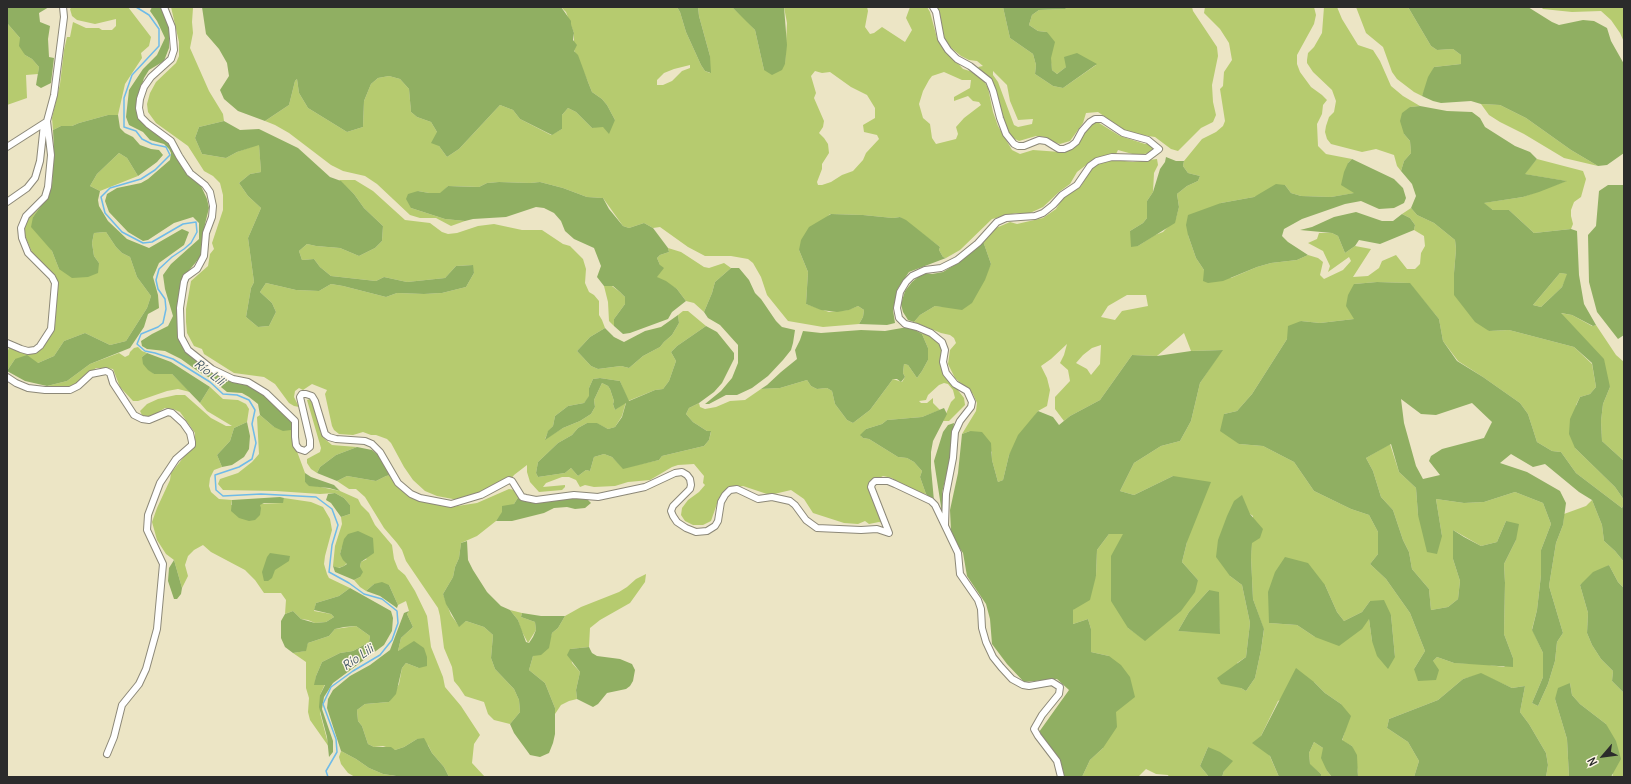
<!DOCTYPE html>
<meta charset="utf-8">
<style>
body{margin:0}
#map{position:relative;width:1631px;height:784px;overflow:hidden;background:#ece5c5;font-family:Delius,sans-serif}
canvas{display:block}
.frame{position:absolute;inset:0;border:8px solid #2b2b2b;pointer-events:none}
.north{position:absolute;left:1583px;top:736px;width:40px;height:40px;-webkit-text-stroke:3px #fcf5e5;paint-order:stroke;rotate:242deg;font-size:11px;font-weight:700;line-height:16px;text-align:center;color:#2b2b2b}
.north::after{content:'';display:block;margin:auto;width:14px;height:18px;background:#2b2b2b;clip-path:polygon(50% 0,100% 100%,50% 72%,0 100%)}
</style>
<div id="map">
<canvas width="1631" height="784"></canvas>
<div class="frame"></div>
<div class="north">N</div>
</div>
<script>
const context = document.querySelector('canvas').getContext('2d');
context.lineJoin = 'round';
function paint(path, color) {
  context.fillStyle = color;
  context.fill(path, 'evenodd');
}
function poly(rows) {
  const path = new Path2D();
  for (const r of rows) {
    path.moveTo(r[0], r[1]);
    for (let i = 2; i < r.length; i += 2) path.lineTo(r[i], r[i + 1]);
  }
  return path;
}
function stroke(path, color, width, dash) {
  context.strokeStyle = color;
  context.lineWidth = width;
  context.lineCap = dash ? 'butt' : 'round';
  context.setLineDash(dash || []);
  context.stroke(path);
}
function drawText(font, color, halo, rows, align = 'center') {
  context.font = font + ' Delius,sans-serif';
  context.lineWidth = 3;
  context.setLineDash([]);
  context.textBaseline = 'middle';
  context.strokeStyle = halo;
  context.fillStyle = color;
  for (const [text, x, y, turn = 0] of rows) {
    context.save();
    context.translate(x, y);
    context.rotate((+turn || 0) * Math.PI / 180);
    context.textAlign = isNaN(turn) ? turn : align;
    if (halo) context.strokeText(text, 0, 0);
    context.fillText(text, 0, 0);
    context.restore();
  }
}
paint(poly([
 [72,7,128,7,151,37,149,46,141,53,142,58,125,84,118,115,108,115,79,123,72,126,61,126,53,130,52,118,60,84,64,50,67,37,70,37,73,22,86,28,99,28,102,30,112,30,116,26,116,19,95,24,77,20,72,16,70,9],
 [171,7,193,7,193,8,192,22,193,33,190,48,209,91,223,114,224,121,199,127,195,138,202,154,226,158,237,152,259,144,261,172,250,174,239,183,248,196,261,208,248,238,254,282,251,288,246,317,258,327,269,326,276,312,272,303,260,292,266,283,296,290,319,291,331,284,343,286,386,297,397,293,424,294,442,293,466,287,474,273,472,265,456,266,445,278,407,282,384,277,376,281,331,276,320,267,314,259,302,260,299,251,307,244,316,246,340,248,359,256,375,248,382,241,383,226,364,208,354,194,339,180,355,180,373,191,405,220,430,223,442,232,448,234,457,233,478,226,494,224,522,230,542,230,563,244,570,246,583,259,586,269,585,283,589,292,594,295,599,301,599,315,602,320,605,328,590,337,577,351,591,366,598,369,621,366,629,368,643,356,660,347,664,342,672,335,679,323,678,315,683,311,688,311,706,326,677,346,671,352,676,361,669,381,663,389,655,390,628,401,620,381,600,378,593,379,589,388,590,396,584,403,568,406,555,416,553,426,548,432,545,439,563,428,580,421,591,414,595,407,594,400,602,383,608,386,610,389,614,401,613,404,615,410,626,402,622,416,615,427,608,429,596,423,587,423,578,428,572,435,558,443,538,462,536,473,538,477,565,473,571,468,578,476,586,470,590,471,594,457,604,454,612,457,623,468,659,460,662,456,704,446,709,440,711,432,707,431,693,422,686,414,689,408,699,403,700,407,705,409,716,407,730,401,745,400,761,389,780,388,807,380,811,386,817,389,827,388,832,391,835,404,847,420,853,423,870,410,893,379,902,382,905,377,903,373,904,364,908,365,917,378,922,371,928,360,928,348,922,334,911,328,905,328,906,326,925,332,932,336,941,346,942,365,950,380,964,398,965,405,949,421,943,421,951,402,955,398,953,390,948,384,944,383,939,385,928,395,926,400,919,401,921,403,927,403,933,398,933,403,940,410,922,417,887,420,882,424,866,429,861,436,863,438,869,439,898,457,907,458,914,462,922,471,920,477,926,494,912,492,892,478,883,476,870,483,870,488,872,493,881,505,888,524,879,522,869,524,865,521,858,524,844,523,813,513,804,499,791,490,770,495,743,486,728,489,719,498,711,521,703,525,693,525,685,521,681,515,682,508,688,500,699,492,705,485,703,483,704,476,694,464,678,465,672,467,650,480,628,482,615,486,594,487,585,485,580,487,576,480,569,477,562,477,546,483,543,487,565,485,565,487,562,490,539,492,530,482,527,472,527,465,514,475,511,479,474,496,458,500,437,496,425,491,413,480,404,467,391,443,387,439,376,435,371,435,363,432,353,435,339,434,334,430,332,426,325,394,327,390,312,384,303,390,299,388,295,391,294,397,299,407,294,406,289,403,275,384,264,377,234,373,204,354,202,349,194,346,187,333,186,322,186,309,191,281,208,266,210,254,214,249,212,243,223,210,223,195,220,183,213,176,204,171,188,146,156,123,148,112,147,104,150,93,156,82,176,63,179,56,179,42],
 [561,7,677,7,680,12,686,32,701,65,705,71,710,73,710,56,699,16,698,7,732,7,745,19,755,30,764,70,785,64,787,23,784,7,867,7,868,11,865,27,870,34,874,33,882,27,905,42,912,30,906,18,910,7,927,7,930,12,937,38,946,50,963,69,973,72,984,81,988,88,993,112,998,126,1012,150,1020,154,1033,150,1060,152,1076,143,1093,122,1099,123,1120,136,1145,144,1152,144,1156,150,1151,153,1136,155,1118,150,1116,154,1097,158,1090,162,1077,172,1070,184,1059,192,1043,207,1030,213,1016,213,992,219,960,250,946,258,943,257,939,250,940,247,900,217,893,218,863,215,830,214,799,250,808,272,806,304,829,312,848,310,858,306,864,310,863,317,859,324,823,327,788,321,767,295,761,277,753,263,748,259,731,256,705,256,688,247,660,227,653,228,644,223,629,228,623,226,603,198,587,197,563,188,540,182,530,183,499,182,487,183,479,187,454,186,448,186,441,193,429,193,418,191,411,208,445,219,465,221,451,226,436,218,420,218,410,215,377,184,365,176,343,171,331,165,289,133,275,125,265,121,289,105,295,81,297,79,299,93,308,108,347,132,363,127,364,101,371,84,378,78,389,76,400,79,409,89,411,112,417,117,431,122,437,132,439,146,447,157,459,149,500,105,513,110,520,119,551,135,562,129,562,115,568,108,576,112,592,128,615,120,607,105,602,99,592,92,588,82,574,50,574,33,566,12],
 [690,65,690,68,682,71,672,81,663,85,657,85,657,80,664,73,674,69],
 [815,71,822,73,830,72,851,87,867,95,875,108,875,118,863,125,864,132,877,135,879,139,866,153,863,160,853,171,842,175,831,182,822,185,818,185,817,182,822,169,822,164,829,153,828,144,824,138,819,133,823,127,824,121,814,98,816,93,811,76],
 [944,72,962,80,971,80,970,88,954,97,954,101,968,96,973,101,979,102,981,105,964,118,956,127,958,134,956,139,936,144,932,138,930,124,923,118,919,104,923,91,929,80,932,76],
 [936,7,1003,7,1010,38,1033,54,1036,65,1035,74,1053,86,1063,88,1096,65,1066,67,1057,74,1052,70,1047,32,1038,31,1029,25,1032,15,1039,10,1064,9,1067,7,1192,7,1193,11,1217,47,1218,56,1212,85,1213,102,1216,115,1213,122,1201,128,1178,151,1171,149,1155,137,1129,133,1098,112,1086,113,1083,123,1070,141,1060,144,1051,141,1045,137,1036,136,1019,141,1011,137,1006,130,987,77,978,67,983,66,977,61,969,60,961,56,949,46,943,35,940,14],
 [993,71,1007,85,1010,101,1018,120,1033,119,1032,124,1018,127,1014,125,998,82,993,75],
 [1205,7,1314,7,1316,15,1314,24,1297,55,1297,64,1300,72,1311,87,1322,95,1327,100,1323,105,1322,114,1317,124,1318,146,1326,154,1352,159,1348,163,1355,193,1331,197,1301,196,1291,193,1285,185,1254,197,1221,203,1188,235,1196,258,1204,270,1231,278,1257,267,1271,263,1297,260,1308,255,1318,258,1323,262,1320,275,1324,279,1343,270,1351,261,1349,257,1328,272,1330,266,1323,251,1308,243,1317,239,1319,233,1332,233,1338,236,1345,253,1355,246,1371,249,1353,277,1368,276,1379,268,1382,261,1396,255,1407,269,1415,269,1420,264,1421,253,1425,246,1424,236,1414,230,1415,225,1410,218,1402,214,1411,208,1417,215,1434,223,1455,240,1456,249,1454,273,1489,331,1509,330,1574,347,1592,364,1596,387,1590,394,1580,397,1576,405,1575,448,1615,487,1624,500,1624,503,1622,508,1576,473,1561,452,1552,451,1537,442,1528,414,1520,403,1483,377,1458,361,1443,341,1439,319,1409,283,1377,282,1354,284,1354,319,1320,323,1301,321,1287,339,1252,394,1237,411,1224,414,1239,444,1263,446,1294,462,1314,491,1351,509,1369,515,1378,532,1378,554,1370,564,1386,579,1410,613,1425,651,1414,669,1433,661,1437,657,1454,663,1482,664,1504,667,1513,658,1504,634,1505,583,1504,564,1516,540,1506,521,1497,542,1481,546,1453,530,1453,559,1460,581,1458,599,1448,607,1431,610,1429,589,1412,569,1409,552,1403,540,1393,510,1381,497,1373,471,1366,458,1390,444,1399,472,1416,488,1418,515,1442,536,1436,499,1464,503,1484,502,1515,492,1543,503,1551,524,1541,550,1541,575,1537,610,1532,629,1543,653,1543,677,1532,703,1538,706,1548,684,1555,661,1557,642,1563,633,1549,586,1556,543,1563,525,1564,514,1586,506,1592,500,1602,525,1604,541,1615,551,1624,562,1624,588,1618,582,1609,565,1580,585,1588,613,1587,633,1592,645,1601,659,1613,671,1612,681,1624,693,1624,777,1611,777,1613,775,1606,724,1580,704,1572,695,1570,683,1555,699,1567,739,1569,777,1546,777,1548,765,1546,753,1529,724,1520,712,1525,686,1512,688,1481,674,1463,679,1438,700,1389,719,1387,728,1408,742,1419,761,1414,777,1358,777,1358,772,1352,746,1342,741,1345,731,1341,704,1325,693,1314,682,1278,701,1261,736,1279,777,1222,777,1224,771,1208,747,1200,766,1209,777,1169,777,1168,775,1156,774,1146,769,1138,777,1082,777,1090,760,1103,748,1109,656,1091,652,1091,629,1088,619,1073,624,1073,610,1096,576,1097,550,1109,534,1124,534,1128,628,1145,640,1198,580,1182,562,1187,542,1173,476,1134,495,1120,491,1134,463,1161,446,1180,441,1191,421,1200,383,1222,350,1191,351,1184,333,1157,356,1132,355,1100,400,1070,416,1064,421,1055,409,1055,397,1070,381,1068,370,1060,363,1064,355,1067,344,1051,359,1041,366,1047,378,1050,390,1047,406,1038,411,1009,455,1003,480,998,482,992,460,992,452,970,431,962,434,976,411,977,403,973,394,955,378,948,364,950,350,956,343,954,338,950,335,941,333,914,322,920,315,935,306,945,307,971,303,991,264,983,241,996,228,1010,222,1017,224,1043,218,1056,209,1063,198,1081,186,1092,168,1098,163,1116,160,1133,162,1157,159,1158,165,1154,173,1153,192,1147,201,1147,218,1143,223,1130,231,1138,246,1155,235,1163,232,1176,218,1179,207,1177,194,1187,186,1198,181,1200,176,1188,173,1183,166,1184,161,1202,139,1216,132,1223,126,1225,121,1220,89,1223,86,1224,72,1232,60,1229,43,1220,29,1204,13],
 [1127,295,1146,295,1148,306,1122,311,1115,320,1101,317,1108,306],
 [1101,345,1100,364,1091,375,1087,369,1076,363,1083,355,1092,348],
 [1250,514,1253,516,1251,557,1253,599,1264,630,1261,650,1255,678,1246,691,1241,688,1237,663,1246,657,1250,623,1242,585,1230,576],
 [1325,585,1337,612,1344,621,1362,612,1370,601,1391,615,1395,657,1372,641,1369,619,1315,637,1297,625,1269,623],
 [1209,590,1219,619,1220,633,1178,631,1189,612],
 [1324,7,1337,7,1342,19,1358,45,1373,50,1380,61,1391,86,1403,96,1420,106,1410,107,1404,134,1410,141,1411,153,1404,161,1401,171,1397,166,1394,155,1376,149,1362,152,1331,144,1327,139,1325,132,1326,126,1329,117,1334,112,1336,101,1332,90,1313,72,1307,63,1307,60,1308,53,1314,47,1322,33],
 [1356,7,1408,7,1431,46,1437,50,1453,49,1461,55,1461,64,1434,67,1422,96,1414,92,1397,79,1392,72,1383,47,1366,33],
 [1541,7,1624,7,1624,42,1620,33,1611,20,1601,11,1572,12,1543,9],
 [7,23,20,38,25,55,32,59,39,67,38,74,26,75,27,98,7,105],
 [1481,104,1500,105,1526,118,1571,150,1598,166,1564,158,1524,134,1500,122,1489,115],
 [119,153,127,158,138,176,100,191,90,186,97,174],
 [1537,159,1583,171,1586,179,1581,197,1574,202,1571,210,1571,216,1573,224,1571,229,1534,233,1509,210,1493,210,1483,203,1523,197,1566,181,1524,174],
 [40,208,33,217,52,251,59,269,99,263,94,256,92,243,94,233,106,232,116,247,122,253,130,257,137,277,151,296,147,308,126,341,110,345,85,333,64,341,54,356,38,363,15,359,7,371,7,353,10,345,34,352,50,334,55,325,58,286,52,274,34,257,23,231,28,218],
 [668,248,681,252,704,267,709,268,724,263,731,268,715,282,712,293,704,312,694,303,686,301,677,289,656,277,659,273,660,265,657,258,660,255,669,252],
 [1560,273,1568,274,1562,287,1541,307,1533,305],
 [604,286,612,286,620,292,625,297,625,304,614,319,614,326,609,321,608,302],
 [1560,313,1572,315,1592,326,1596,325,1616,355,1624,362,1624,461,1602,441,1601,421,1603,404,1610,387],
 [138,347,142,351,147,353,142,357,154,374,172,374,190,392,178,389,167,391,138,401,133,401,120,387,113,369,106,368,96,368,76,384,71,386,47,386,67,381,90,364,119,353,125,357,129,355,130,352,134,348],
 [210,387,223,399,238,400,246,404,249,409,247,422,234,428,230,441,217,455,222,467,214,470,210,478,209,486,211,492,219,499,232,500,231,505,282,503,284,498,311,502,323,507,330,519,332,530,325,556,324,564,327,574,329,578,350,588,339,596,316,603,314,611,331,614,334,617,326,622,315,623,308,620,301,619,293,611,285,614,286,600,281,593,264,593,255,580,245,570,211,552,203,545,194,550,188,556,185,565,188,576,182,588,174,560,166,554,157,540,152,522,157,508,170,480,171,473,195,443,195,433,180,412,173,409,165,408,150,417,143,417,140,411,147,404,158,399,176,395,185,395,211,418,226,426,232,426,207,411,200,403],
 [310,399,318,418,321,434,326,440,332,445,357,447,336,455,320,467,317,473,311,469,307,463,307,459,320,452,321,448,307,400],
 [260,415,274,427,294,428,295,446,305,473,305,482,316,486,340,491,358,499,361,505,369,513,375,525,392,545,394,559,398,569,405,575,415,591,427,616,431,647,443,677,445,687,461,706,480,735,474,744,472,763,485,777,449,777,444,767,432,753,428,745,417,739,404,747,395,750,383,746,374,747,368,744,362,726,358,721,357,710,365,704,389,702,399,684,402,668,406,663,419,668,403,648,398,651,401,638,413,627,407,614,409,611,406,601,398,605,389,585,374,584,366,591,360,587,354,580,360,577,360,567,361,562,367,559,342,547,340,554,347,563,344,566,338,568,333,566,335,546,342,524,341,517,350,514,350,505,344,498,335,493,320,494,276,491,223,490,218,484,220,479,238,473,252,462,259,454,257,417],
 [391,475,396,482,430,503,451,507,477,503,509,489,515,490,519,496,514,504,503,512,496,521,477,536,461,543,459,558,455,567,453,577,443,594,451,615,459,626,466,621,484,627,493,635,491,658,495,669,514,689,519,700,520,712,510,724,494,720,488,714,484,702,465,696,459,687,454,681,452,667,444,648,440,616,438,608,406,561,402,550,397,543,384,528,365,497,356,489,349,489,337,481,347,476,376,481,386,476],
 [646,574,645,582,630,603,600,620,590,628,589,647,570,649,572,663,580,672,576,690,577,699,569,701,561,705,555,714,555,708,545,683,529,670,533,656,550,639,552,633,558,628,565,616,581,607,619,592,627,587,636,579],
 [510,610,522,613,521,617,535,622,536,630,528,643,521,630,518,620],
 [356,626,370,636,369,642,353,651,340,653,322,662,316,676,315,685,325,684,320,695,320,713,329,747,310,720,308,712,309,698,306,688,306,662,293,653,305,651,308,643,329,636,335,629],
 [1314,742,1323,748,1327,771,1332,777,1321,777,1321,774,1310,765,1309,753],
 [341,751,356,759,369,768,383,774,403,777,355,777,348,773,341,764,339,757]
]), '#b6cb6f');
paint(poly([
 [7,7,49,7,39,13,40,22,50,26,48,39,49,57,54,58,51,83,41,88,36,85,39,67,32,59,25,55,19,46,20,38,7,23],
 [152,7,162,7,169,26,169,48,164,61,149,70,144,78,138,98,138,108,148,124,169,141,184,170,201,186,207,199,209,208,205,224,201,256,187,273,180,288,178,304,186,346,208,367,264,391,294,425,294,428,291,430,283,431,274,427,260,415,258,404,249,397,242,393,227,392,210,378,199,372,181,359,165,351,147,349,142,346,141,341,152,334,168,326,173,316,165,289,163,275,171,264,199,239,199,223,193,217,174,223,148,240,143,241,128,232,109,212,105,201,107,194,117,188,141,183,148,179,170,160,171,153,169,149,164,144,150,140,143,132,129,125,126,117,129,90,143,69,157,55,165,38,157,21,150,11],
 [202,7,561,7,571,21,571,24,574,33,573,40,577,45,574,51,578,55,588,82,592,92,602,99,607,105,615,120,609,134,603,127,592,128,576,112,568,108,562,115,562,129,552,135,520,119,513,110,500,105,459,149,447,157,439,146,431,143,437,132,431,122,417,117,411,112,409,89,400,79,389,76,378,78,371,84,364,101,363,127,347,132,308,108,299,93,297,79,295,81,289,105,265,121,238,111,224,99,220,90,229,76,227,63,219,49,206,34],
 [677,7,698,7,699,16,710,56,711,73,705,71,701,65,686,32,680,12],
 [732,7,784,7,787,45,785,64,782,70,772,75,764,70,755,30],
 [1003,7,1067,7,1065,9,1039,10,1032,15,1029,25,1038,31,1047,32,1055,42,1051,58,1052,70,1057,74,1066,67,1064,57,1077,53,1097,64,1063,88,1053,86,1035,74,1036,65,1033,54,1010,38],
 [1408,7,1528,7,1552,22,1559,25,1583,20,1594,21,1607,28,1611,41,1624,64,1624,153,1607,165,1598,166,1571,150,1526,118,1500,105,1481,104,1471,101,1441,103,1433,101,1422,96,1428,77,1434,67,1461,64,1461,55,1453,49,1437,50,1431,46],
 [1420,106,1447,111,1472,112,1480,118,1485,127,1515,146,1530,152,1537,159,1525,174,1567,181,1539,192,1523,197,1484,203,1493,210,1509,210,1534,233,1571,229,1577,231,1579,275,1584,304,1596,325,1593,326,1572,315,1561,313,1604,359,1610,387,1603,404,1601,421,1602,441,1624,461,1624,500,1615,487,1575,448,1569,434,1570,419,1580,397,1590,394,1596,387,1592,363,1574,347,1509,330,1489,331,1475,322,1454,295,1454,273,1456,249,1455,240,1434,223,1417,215,1411,208,1416,196,1412,184,1401,171,1404,161,1411,153,1410,141,1404,134,1400,121,1402,113,1410,107],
 [1560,273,1567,274,1562,287,1541,307,1533,305],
 [108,115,118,115,120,128,125,133,133,137,140,145,151,149,159,150,163,155,157,162,138,176,127,158,119,153,97,174,90,186,100,191,98,200,99,206,108,221,127,239,149,248,182,229,189,232,184,245,159,263,153,277,158,295,159,308,148,314,144,327,130,348,90,364,67,381,47,386,25,381,7,371,15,359,27,355,38,363,54,356,64,341,85,333,110,345,126,341,147,308,151,296,137,277,130,257,122,253,116,247,106,232,94,233,92,243,94,256,99,263,98,273,88,277,72,278,59,269,52,251,31,227,33,217,49,195,52,185,54,150,53,130,61,126,72,126,79,123],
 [224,121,240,130,259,129,298,148,330,177,341,181,354,194,364,208,383,226,382,241,375,248,359,256,340,248,316,246,307,244,299,251,302,260,314,259,320,267,331,276,376,281,384,277,407,282,445,278,456,266,473,265,474,273,466,287,442,293,424,294,397,293,386,297,343,286,331,284,319,291,296,290,266,283,260,292,272,303,276,312,269,326,258,327,246,317,251,288,254,282,248,238,261,208,248,196,239,183,250,174,261,172,259,145,237,152,226,158,202,154,195,138,199,127],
 [1166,157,1176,161,1184,161,1183,166,1188,173,1200,176,1198,181,1187,186,1177,194,1179,207,1175,223,1138,246,1131,247,1130,231,1143,223,1147,218,1147,201,1153,192,1160,169,1165,162],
 [1352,159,1394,179,1403,188,1406,198,1404,203,1394,208,1379,209,1361,201,1345,204,1302,219,1284,229,1282,236,1288,242,1308,255,1297,260,1271,263,1257,267,1223,281,1208,283,1203,281,1204,270,1196,258,1188,235,1186,225,1188,215,1221,203,1254,197,1276,184,1285,185,1291,193,1301,196,1331,197,1354,193,1341,185,1344,172,1348,163],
 [499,182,530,183,540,182,563,188,587,197,603,198,609,209,623,226,629,228,644,223,653,228,668,248,669,252,660,255,657,258,660,265,664,268,657,277,666,281,677,289,686,301,672,312,668,319,630,333,623,334,614,326,614,319,625,304,625,297,620,292,613,286,604,286,597,277,601,266,594,248,574,239,565,231,561,221,554,213,544,208,536,207,506,217,473,219,465,221,445,219,411,208,406,199,408,194,418,191,429,193,440,193,448,186,479,187,487,183],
 [1608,185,1624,185,1624,335,1618,339,1597,312,1589,282,1588,235,1596,226,1599,191],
 [1356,212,1382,221,1393,221,1402,214,1410,218,1415,225,1414,230,1380,244,1359,240,1355,246,1345,253,1338,236,1332,233,1300,230,1312,227,1334,217],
 [831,214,863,215,893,218,900,217,906,220,940,247,939,250,943,257,946,258,909,272,898,288,893,310,895,323,887,325,859,324,863,317,864,310,858,306,849,310,837,312,821,310,806,304,808,272,799,250,801,240,809,227],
 [983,241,991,264,985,280,972,303,962,310,935,306,920,315,914,322,908,320,903,312,901,304,905,291,912,282,923,273,932,274,943,272,956,264],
 [731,268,739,268,749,280,755,293,761,299,776,321,782,327,795,330,793,343,791,350,783,360,768,376,752,388,737,395,726,395,709,404,705,404,721,391,732,378,738,363,738,345,720,325,708,318,704,312,712,293,715,282],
 [1377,282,1410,283,1439,319,1443,341,1457,361,1483,377,1520,403,1528,414,1537,442,1552,451,1561,452,1576,473,1622,508,1624,503,1624,562,1615,551,1604,541,1602,525,1592,500,1579,492,1545,464,1533,467,1511,454,1500,463,1527,472,1560,491,1566,503,1563,525,1556,543,1549,586,1563,633,1557,642,1555,661,1548,684,1538,706,1532,703,1543,677,1543,653,1532,630,1537,610,1541,575,1541,550,1551,524,1543,503,1515,492,1484,502,1464,503,1436,499,1442,536,1437,554,1427,552,1418,515,1416,488,1399,472,1391,444,1366,458,1373,471,1381,497,1393,510,1403,540,1409,552,1412,569,1429,589,1431,610,1448,607,1458,599,1460,581,1453,559,1453,530,1464,537,1481,546,1497,542,1506,521,1519,524,1516,540,1504,564,1505,583,1504,634,1513,658,1513,667,1454,663,1437,657,1433,661,1439,670,1436,680,1418,681,1414,669,1425,651,1410,613,1386,579,1370,564,1378,554,1378,532,1369,515,1351,509,1314,491,1294,462,1263,446,1239,444,1220,431,1224,414,1237,411,1252,394,1287,339,1288,326,1301,321,1320,323,1354,319,1346,306,1348,295,1354,284],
 [1401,399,1421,414,1436,415,1472,403,1492,422,1484,438,1442,449,1431,456,1429,461,1440,475,1423,479,1416,466,1404,423],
 [678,315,679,323,672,335,664,342,660,347,643,356,629,368,621,366,598,369,591,366,577,351,590,337,605,328,614,337,624,342,645,331,661,327],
 [706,326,717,332,734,353,734,359,722,383,714,392,699,403,689,408,686,414,693,422,707,431,711,431,709,440,704,446,662,456,659,460,623,469,612,457,604,454,594,457,590,471,586,470,578,476,571,468,565,473,538,477,536,473,538,462,558,443,572,435,578,428,587,423,597,423,608,429,615,427,622,417,626,403,615,410,613,404,614,401,610,389,608,386,602,383,594,400,595,407,591,414,580,421,563,428,545,440,548,431,553,426,555,416,568,406,584,403,589,396,589,388,593,379,600,378,620,381,629,401,655,390,663,389,669,381,676,361,671,352,677,346],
 [902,328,911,328,922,334,928,348,928,360,922,371,917,378,908,365,904,364,903,373,905,377,901,382,897,379,893,379,870,410,853,423,847,420,835,404,832,391,827,388,817,389,811,386,807,380,780,388,761,389,767,385,781,372,797,359,795,350,800,340,803,331,821,333,861,330,885,331],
 [1223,350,1200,383,1191,421,1180,441,1161,446,1134,463,1120,491,1134,495,1173,476,1211,482,1187,542,1182,562,1198,580,1195,592,1181,611,1145,641,1128,628,1111,601,1111,556,1123,534,1109,534,1097,550,1096,576,1090,600,1073,610,1073,624,1088,619,1091,629,1091,652,1109,656,1121,665,1130,677,1135,697,1116,712,1117,727,1103,748,1090,760,1082,777,1059,777,1057,765,1039,732,1069,690,1057,679,1024,682,1007,664,992,644,990,619,986,604,967,576,963,553,956,543,951,531,950,510,958,473,962,434,970,431,982,432,991,443,992,460,998,482,1003,480,1009,455,1018,435,1038,411,1053,417,1059,425,1070,416,1100,400,1132,355,1157,356,1191,351],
 [147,353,171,362,210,387,200,403,172,374,154,374,148,370,143,364,142,357],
 [944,408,947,414,933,441,931,452,931,468,934,501,931,500,926,494,920,477,922,471,914,462,907,458,898,457,869,439,863,438,860,435,866,429,882,424,887,420,922,417],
 [247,422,250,436,249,449,244,457,232,465,222,467,217,455,230,441,234,428],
 [954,423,949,464,942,493,942,513,934,461,943,432,948,425],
 [357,447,372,450,378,455,391,475,386,476,376,481,347,476,337,481,317,473,320,467,336,455],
 [305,473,311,477,334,485,340,491,329,488,309,486,305,482],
 [335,493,344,498,350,505,350,514,341,517,331,503,326,500,328,494],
 [1242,495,1250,514,1263,529,1260,538,1252,543,1251,557,1253,599,1264,629,1261,650,1255,678,1246,691,1241,688,1221,684,1217,678,1246,657,1250,623,1242,585,1230,576,1216,557,1218,540,1227,516,1234,501],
 [519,496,522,499,532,503,573,498,587,499,591,503,585,508,575,509,567,507,554,508,544,513,512,521,496,521,502,512,502,506,514,504],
 [280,497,284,498,283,503,264,503,260,505,261,508,260,515,255,520,249,521,239,518,231,511,232,500],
 [358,531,373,538,374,553,361,562,360,567,363,572,360,577,354,580,335,572,333,566,339,568,344,566,347,564,343,560,340,554,344,539,348,534],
 [467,541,468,560,473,570,487,592,501,606,510,610,518,620,526,642,529,643,533,637,536,630,535,622,521,617,522,613,541,616,565,616,558,628,552,633,549,648,541,655,533,656,529,670,545,683,555,708,555,734,553,743,549,753,540,757,530,755,514,733,510,724,520,712,519,700,514,689,495,669,491,658,493,635,484,627,466,621,459,627,446,604,443,594,453,577,455,567,459,558,461,543],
 [270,553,290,556,289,561,275,570,272,578,268,581,264,581,262,572,267,557],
 [1285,557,1308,563,1325,585,1337,612,1344,621,1362,612,1370,601,1384,600,1391,615,1395,657,1388,669,1377,656,1372,641,1369,619,1362,629,1339,646,1315,637,1297,625,1269,623,1268,592,1275,572],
 [174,560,182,588,181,594,177,599,174,599,168,581,169,568],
 [1609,565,1618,582,1624,588,1624,693,1612,681,1613,671,1601,659,1592,645,1587,633,1588,613,1580,585,1593,572],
 [382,582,389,585,398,605,397,608,380,596,366,591,374,584],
 [350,588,391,611,393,618,392,631,384,645,333,683,324,697,322,709,333,741,333,752,329,757,327,737,319,707,320,695,325,685,314,685,316,676,322,662,340,653,353,651,369,642,370,636,356,626,344,627,335,629,329,636,308,643,306,651,293,653,285,647,281,638,281,621,285,614,293,611,301,619,315,623,326,622,334,617,331,614,314,610,316,603,339,596],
 [1209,590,1219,592,1220,634,1178,631,1189,612],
 [409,611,407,614,413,627,401,638,398,651,414,641,424,648,427,657,427,666,419,668,406,663,402,668,396,694,389,702,365,704,357,710,358,721,362,726,368,744,374,747,391,747,395,750,404,747,417,739,424,738,432,753,444,767,449,777,403,777,383,774,369,768,356,759,341,751,327,708,328,699,333,690,350,676,370,665,390,650,404,613],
 [589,647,592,653,597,656,620,659,632,664,635,670,633,681,630,686,626,689,607,693,598,704,593,707,577,699,576,690,580,672,567,655,570,649],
 [1296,668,1314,682,1325,693,1341,704,1351,716,1342,740,1352,746,1357,755,1358,777,1332,777,1327,771,1321,758,1323,748,1314,742,1309,753,1310,764,1321,774,1321,777,1279,777,1270,756,1252,743,1261,736],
 [1481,673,1512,688,1525,686,1520,712,1529,724,1546,753,1548,765,1546,777,1414,777,1419,761,1408,742,1387,728,1389,719,1438,700,1463,679],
 [1570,683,1572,695,1580,704,1606,724,1616,741,1621,759,1611,777,1569,777,1567,739,1555,699,1558,688],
 [1208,747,1220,752,1233,761,1224,771,1222,777,1209,777,1200,766]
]), '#90af62');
stroke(poly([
 [136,7,149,15,159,29,159,46,132,75,124,98,124,127,136,131,142,139,152,144,166,147,170,155,155,170,141,179,110,188,101,197,105,213,122,232,143,243,152,242,183,224,196,222,197,232,191,243,184,249,172,257,159,269,156,280,158,289,165,299,166,309,163,323,158,327,141,334,137,344,145,351,155,353,173,359,210,382,223,394,237,395,249,400,255,410,252,424,256,443,252,459,239,467,215,475,216,490,223,496,261,494,316,497,332,509,338,525,332,545,329,572,349,583,364,594,382,599,397,611,398,623,392,640,380,655,353,671,331,687,323,704,336,739,337,752,326,771,328,777]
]), '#6fbbe8', 1.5);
const minor = poly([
 [164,7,172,27,174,50,171,59,151,77,144,87,140,99,139,108,141,117,148,124,171,141,179,156,190,173,205,185,210,192,213,206,212,217,206,233,204,256,197,269,186,277,184,282,180,308,181,337,188,350,212,369,233,379,248,382,266,393,295,421,295,437,296,445,299,449,305,451,310,447,310,440,300,397,302,394,306,394,312,396,315,401,325,434,329,437,336,439,365,441,372,444,380,452,398,483,411,494,420,498,451,504,481,495,509,480,512,481,522,497,526,498,536,500,574,495,598,497,645,487,675,473,682,472,687,475,690,479,691,485,690,489,673,506,671,511,673,516,677,522,686,528,696,532,707,531,715,526,718,521,721,502,725,495,730,490,737,489,758,499,772,497,790,501,795,505,806,520,817,528,861,530,877,529,889,533,871,487,872,484,875,481,888,481,895,484,931,501,935,505,958,553,960,574,978,600,981,609,982,628,986,642,993,657,1001,667,1012,679,1023,685,1029,686,1052,682,1060,687,1059,694,1042,715,1034,729,1038,736,1057,761,1061,777],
 [933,7,936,12,941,39,948,50,957,59,970,66,989,81,993,91,1000,118,1006,134,1014,144,1018,146,1024,146,1039,140,1046,141,1059,149,1064,149,1071,146,1076,142,1082,131,1090,122,1095,119,1102,119,1123,133,1148,140,1159,149,1147,158,1112,157,1097,161,1090,166,1077,185,1062,195,1053,205,1043,213,1035,216,1006,218,997,222,978,243,957,260,941,268,925,270,912,276,906,282,900,292,897,308,899,318,905,324,917,327,931,333,942,342,945,350,943,362,946,373,955,384,967,391,972,402,971,407,960,421,955,432,953,458,946,494,945,525],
 [7,147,46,122],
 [7,202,27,188,35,178,40,161,44,124],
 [7,343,21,349,28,351,35,350,40,346,51,329,55,283,52,277,28,253,22,238,21,228,26,216,45,197,48,187,51,155,47,121,54,95,64,17,63,7],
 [7,377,16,383,28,388,45,390,70,390,78,386,91,374,106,371,110,373,113,383,134,415,142,419,149,420,168,412,172,413,183,423,190,433,192,442,192,445,176,459,160,483,148,515,147,530,163,564,157,629,146,669,139,684,122,705,114,737,107,754]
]);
stroke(minor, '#8c8878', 8);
stroke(minor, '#fff', 6);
drawText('italic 12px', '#3f5664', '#fcf5e5', [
 ["Río Lili",209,373,37],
 ["Río Lili",358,658,-35]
]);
</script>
